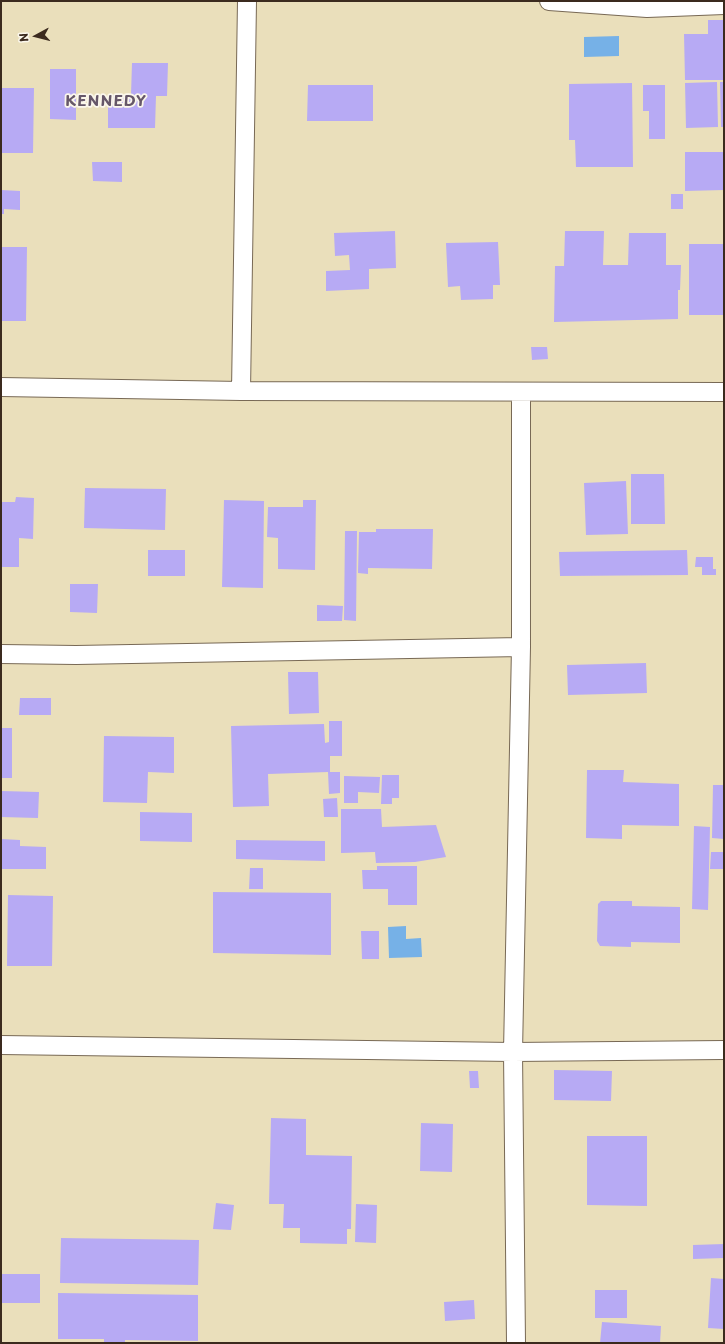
<!DOCTYPE html>
<style>
body{margin:0}
#map{position:relative;width:725px;height:1344px;overflow:hidden;background:#eadfbb;font-family:"Playpen Sans",sans-serif}
canvas{display:block}
.frame{position:absolute;inset:0;border:2px solid #3b2a1e;pointer-events:none}
.north{position:absolute;left:16px;top:16px;width:40px;height:40px;-webkit-text-stroke:3px #fbf7ec;paint-order:stroke;rotate:263deg;font-size:11px;font-weight:700;line-height:16px;text-align:center;color:#3b2a1e}
.north::after{content:'';display:block;margin:auto;width:14px;height:18px;background:#3b2a1e;clip-path:polygon(50% 0,100% 100%,50% 72%,0 100%)}
</style>
<div id="map">
<canvas width="725" height="1344"></canvas>
<div class="frame"></div>
<div class="north">N</div>
</div>
<script>
const context = document.querySelector('canvas').getContext('2d');
context.lineJoin = 'round';
function paint(path, color) {
  context.fillStyle = color;
  context.fill(path, 'evenodd');
}
function poly(rows) {
  const path = new Path2D();
  for (const r of rows) {
    path.moveTo(r[0], r[1]);
    for (let i = 2; i < r.length; i += 2) path.lineTo(r[i], r[i + 1]);
  }
  return path;
}
function stroke(path, color, width, dash) {
  context.strokeStyle = color;
  context.lineWidth = width;
  context.lineCap = dash ? 'butt' : 'round';
  context.setLineDash(dash || []);
  context.stroke(path);
}
function drawText(font, color, halo, rows, align = 'center') {
  context.font = font + ' "Playpen Sans",sans-serif';
  context.lineWidth = 3.5;
  context.setLineDash([]);
  context.textBaseline = 'middle';
  context.strokeStyle = halo;
  context.fillStyle = color;
  for (const [text, x, y, turn = 0] of rows) {
    context.save();
    context.translate(x, y);
    context.rotate((+turn || 0) * Math.PI / 180);
    context.textAlign = isNaN(turn) ? turn : align;
    if (halo) context.strokeText(text, 0, 0);
    context.fillText(text, 0, 0);
    context.restore();
  }
}
paint(poly([
 [619,36,619,56,584,57,584,37],
 [406,926,406,939,421,938,422,957,389,958,388,927]
]), '#76b1e7');
paint(poly([
 [708,20,724,20,724,80,685,80,684,34,708,34],
 [132,63,168,63,167,96,156,96,155,128,108,128,108,95,131,95],
 [50,69,76,69,76,120,50,119],
 [717,82,718,127,686,128,685,83],
 [720,82,724,82,724,127,721,127],
 [632,83,633,167,576,167,575,140,569,140,569,84],
 [308,85,373,85,373,121,307,121],
 [643,85,665,85,665,139,649,139,649,111,643,111],
 [2,88,34,88,33,153,1,153],
 [685,152,724,152,724,190,685,191],
 [92,162,122,162,122,182,93,181],
 [1,190,20,191,20,210,4,209,4,214,1,214],
 [671,194,683,194,683,209,671,209],
 [395,231,396,268,369,269,369,289,326,291,326,271,350,270,349,255,335,256,334,233],
 [565,231,604,231,603,265,628,265,629,233,666,233,666,265,681,265,680,290,678,290,678,319,554,322,555,266,564,266],
 [498,242,500,285,493,285,493,299,461,300,460,286,448,287,446,243],
 [689,244,724,244,724,315,689,315],
 [1,247,27,247,26,321,1,321],
 [531,347,547,347,548,359,532,360],
 [631,474,664,474,665,524,631,524],
 [626,481,628,534,586,535,584,483],
 [85,488,166,489,165,530,84,528],
 [16,497,34,498,33,539,19,538,19,567,1,567,1,502,15,502],
 [224,500,264,501,263,588,222,587],
 [303,500,316,500,315,570,278,569,278,538,267,537,268,507,303,507],
 [376,529,433,529,432,569,368,568,368,574,358,573,359,532,376,532],
 [345,531,357,531,356,621,344,620],
 [148,550,185,550,185,576,148,576],
 [687,550,688,575,560,576,559,552],
 [696,557,713,557,713,569,716,569,716,575,702,575,702,567,695,567],
 [70,584,98,584,97,613,70,612],
 [317,605,343,606,342,621,317,621],
 [646,663,647,693,568,695,567,665],
 [288,672,318,672,319,713,289,714],
 [20,698,51,698,51,715,19,715],
 [329,721,342,721,342,756,330,756,330,772,340,772,340,793,329,794,328,772,268,774,269,806,233,807,231,726,324,724,325,743,329,742],
 [1,728,12,728,12,778,1,778],
 [104,736,174,737,174,773,148,772,147,803,103,802],
 [587,770,624,770,623,782,679,784,679,826,622,825,622,839,586,838],
 [382,775,399,775,399,798,392,798,392,804,381,804],
 [344,776,380,777,379,793,358,792,358,803,344,803],
 [713,785,724,785,724,839,712,838],
 [1,791,39,792,38,818,1,817],
 [337,798,338,817,324,817,323,799],
 [341,809,381,809,382,827,436,825,446,857,415,862,376,863,375,852,341,853],
 [140,812,192,813,192,842,140,841],
 [694,826,710,827,708,910,692,909],
 [1,839,20,840,20,846,46,847,46,869,1,869],
 [236,840,325,841,325,861,236,859],
 [711,852,724,852,724,869,710,869],
 [377,866,417,866,417,905,388,905,388,889,363,889,362,870,377,870],
 [250,868,263,868,263,889,249,889],
 [213,892,331,893,331,955,213,953],
 [8,895,53,896,52,966,7,966],
 [601,901,632,901,632,906,680,907,680,943,631,942,631,947,600,946,597,941,598,904],
 [361,931,379,931,379,959,362,959],
 [554,1070,612,1071,611,1101,554,1100],
 [469,1071,478,1071,479,1088,470,1088],
 [271,1118,306,1119,306,1155,352,1156,351,1229,347,1229,347,1244,300,1243,300,1228,283,1228,284,1204,269,1204],
 [421,1123,453,1124,452,1172,420,1171],
 [587,1136,647,1136,647,1206,587,1205],
 [216,1203,234,1205,231,1230,213,1229],
 [356,1204,377,1205,376,1243,355,1242],
 [61,1238,199,1240,198,1285,60,1283],
 [724,1244,724,1258,693,1259,693,1245],
 [1,1274,40,1274,40,1303,1,1303],
 [711,1278,724,1279,724,1329,708,1328],
 [595,1290,627,1290,627,1318,595,1318],
 [58,1293,198,1295,198,1341,125,1340,125,1343,104,1343,104,1339,58,1339],
 [474,1300,475,1319,445,1321,444,1302],
 [602,1322,661,1326,660,1343,600,1343]
]), '#b7aaf4');
const street = poly([
 [549,1,647,8,724,5],
 [1,387,241,391,724,392],
 [241,391,247,1],
 [1,654,76,655,521,647],
 [1,1045,513,1052,724,1050],
 [516,1343,513,1052,521,647,521,392]
]);
stroke(street, '#786955', 20);
stroke(street, '#fff', 18);
context.letterSpacing = '1px';
drawText('bold 15px', '#665769', '#fbf7ec', [
 ["KENNEDY",106,102]
]);
context.letterSpacing = '0px';
</script>
